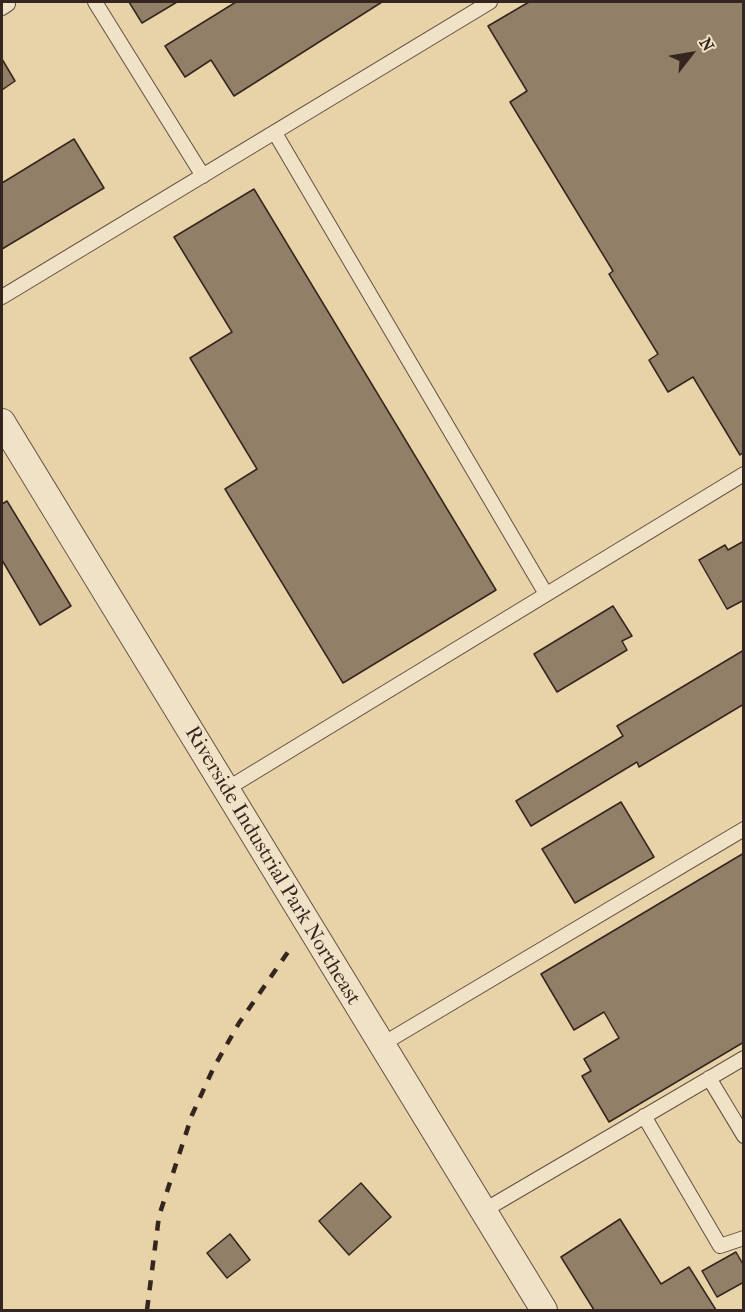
<!DOCTYPE html>
<style>
body{margin:0}
#map{position:relative;width:745px;height:1312px;overflow:hidden;background:#e8d3a9;font-family:"IM FELL French Canon",serif}
canvas{display:block}
.frame{position:absolute;inset:0;border:3px solid #35251f;pointer-events:none}
.north{position:absolute;left:661px;top:24px;width:60px;height:60px;-webkit-text-stroke:4px #f0e2c7;paint-order:stroke;rotate:59deg;font-size:16px;font-weight:700;line-height:24px;text-align:center;color:#35251f}
.north::after{content:'';display:block;margin:auto;width:21px;height:27px;background:#35251f;clip-path:polygon(50% 0,100% 100%,50% 72%,0 100%)}
</style>
<div id="map">
<canvas width="745" height="1312"></canvas>
<div class="frame"></div>
<div class="north">N</div>
</div>
<script>
const context = document.querySelector('canvas').getContext('2d');
context.lineJoin = 'round';
function paint(path, color) {
  context.fillStyle = color;
  context.fill(path, 'evenodd');
}
function poly(rows) {
  const path = new Path2D();
  for (const r of rows) {
    path.moveTo(r[0], r[1]);
    for (let i = 2; i < r.length; i += 2) path.lineTo(r[i], r[i + 1]);
  }
  return path;
}
function stroke(path, color, width, dash) {
  context.strokeStyle = color;
  context.lineWidth = width;
  context.lineCap = dash ? 'butt' : 'round';
  context.setLineDash(dash || []);
  context.stroke(path);
}
function drawText(font, color, halo, rows, align = 'center') {
  context.font = font + ' "IM FELL French Canon",serif';
  context.lineWidth = 4.5;
  context.setLineDash([]);
  context.textBaseline = 'middle';
  context.strokeStyle = halo;
  context.fillStyle = color;
  for (const [text, x, y, turn = 0] of rows) {
    context.save();
    context.translate(x, y);
    context.rotate((+turn || 0) * Math.PI / 180);
    context.textAlign = isNaN(turn) ? turn : align;
    if (halo) context.strokeText(text, 0, 0);
    context.fillText(text, 0, 0);
    context.restore();
  }
}
const building = poly([
 [129,2,177,2,142,23,129,2],
 [236,2,382,2,234,96,211,60,185,77,165,46,236,2],
 [529,2,744,2,744,452,740,455,693,377,668,392,649,360,658,354,609,274,613,271,510,102,527,91,488,26,529,2],
 [2,59,15,81,2,90,2,59],
 [74,139,104,188,2,249,2,183,74,139],
 [254,189,496,590,343,683,225,489,257,469,190,358,232,332,174,237,254,189],
 [7,501,71,606,40,625,2,560,2,504,7,501],
 [744,541,744,600,727,609,699,560,725,545,728,550,744,541],
 [613,606,632,636,622,641,627,650,557,692,534,654,613,606],
 [744,650,744,704,639,767,637,762,531,826,516,801,623,736,617,726,744,650],
 [621,802,654,857,575,903,542,849,621,802],
 [744,853,744,1042,609,1122,582,1076,591,1071,584,1059,619,1038,604,1012,574,1030,541,974,744,853],
 [361,1183,391,1217,349,1255,319,1221,361,1183],
 [620,1219,661,1284,689,1267,716,1310,594,1310,561,1257,620,1219],
 [230,1234,250,1260,227,1278,207,1253,230,1234],
 [736,1252,744,1266,744,1282,717,1297,702,1271,736,1252]
]);
paint(building, '#927f67');
stroke(building, '#35251f', 1.5);
const service = poly([
 [95,2,203,176],
 [2,8,8,4,7,2],
 [275,133,546,594],
 [2,297,490,2],
 [225,790,744,474],
 [381,1045,744,829],
 [709,1078,744,1136],
 [644,1116,720,1246,744,1238],
 [483,1211,744,1058]
]);
const minor = poly([
 [2,422,544,1310]
]);
stroke(service, '#625042', 16);
stroke(minor, '#625042', 28);
stroke(service, '#f0e2c7', 14);
stroke(minor, '#f0e2c7', 26);
stroke(poly([
 [147,1310,159,1216,192,1115,213,1069,239,1023,288,952]
]), '#35251f', 4.5, [10, 10]);
drawText('21px', '#35251f', '#f0e2c7', [
 ["Riverside Industrial Park Northeast",272,866,59]
]);
</script>
